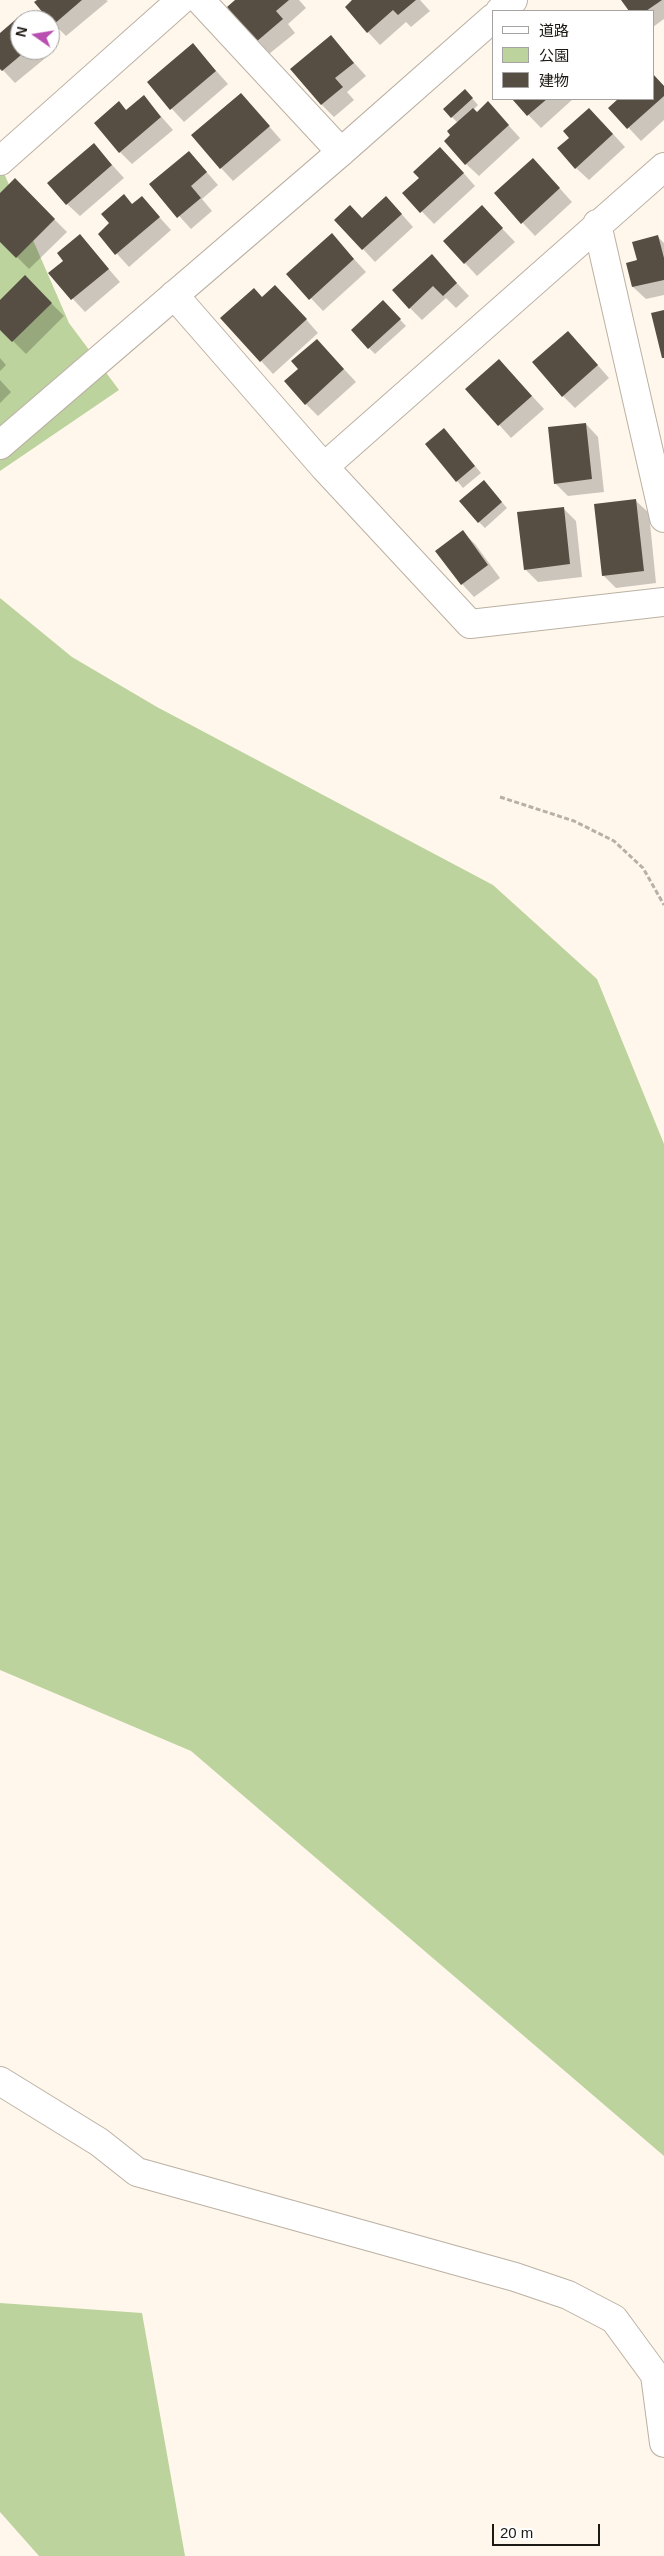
<!DOCTYPE html>
<meta charset="utf-8">
<style>
body{margin:0}
#map{position:relative;width:664px;height:2556px;overflow:hidden;background:#fff7ec;font-family:Arial,"Noto Sans JP",sans-serif}
canvas{display:block}
.legend{position:absolute;left:492px;top:10px;width:162px;height:90px;box-sizing:border-box;background:#fff;border:1px solid #a4a3a1;margin:0;padding:6px 9px;list-style:none;font-size:15px;color:#1c1813}
.legend li{display:flex;align-items:center;gap:10px;height:25px}
.legend b{width:25px;border:1px solid #a4a3a1}
.north{position:absolute;left:10px;top:10px;width:50px;height:50px;box-sizing:border-box;background:#fff;border:1px solid #a4a3a1;border-radius:50%;rotate:283deg;font-size:14px;font-weight:700;line-height:20px;text-align:center;color:#1c1813}
.north::after{content:'';display:block;margin:auto;width:18px;height:22px;background:#b94fb0;clip-path:polygon(50% 0,100% 100%,50% 72%,0 100%)}
.scale{position:absolute;left:492px;top:2524px;width:108px;height:22px;box-sizing:border-box;border:2px solid #1c1813;border-top:0;padding-left:6px;font-size:15px;line-height:18px;white-space:nowrap;color:#1c1813;-webkit-text-stroke:4px #fff;paint-order:stroke}
</style>
<div id="map">
<canvas width="664" height="2556"></canvas>
<ul class="legend">
<li><b style="height:6px;background:#fff"></b>道路</li>
<li><b style="height:14px;background:#bdd39d"></b>公園</li>
<li><b style="height:14px;background:#574e43"></b>建物</li>
</ul>
<div class="north">N</div>
<div class="scale">20 m</div>
</div>
<script>
const context = document.querySelector('canvas').getContext('2d');
context.lineJoin = 'round';
function paint(path, color) {
  context.fillStyle = color;
  context.fill(path, 'evenodd');
}
function poly(rows) {
  const path = new Path2D();
  for (const r of rows) {
    path.moveTo(r[0], r[1]);
    for (let i = 2; i < r.length; i += 2) path.lineTo(r[i], r[i + 1]);
  }
  return path;
}
function stroke(path, color, width, dash) {
  context.strokeStyle = color;
  context.lineWidth = width;
  context.lineCap = dash ? 'butt' : 'round';
  context.setLineDash(dash || []);
  context.stroke(path);
}
paint(poly([
 [0,164,69,323,119,390,0,471],
 [0,598,72,657,157,707,493,885,597,979,664,1144,664,2156,191,1751,0,1670],
 [0,2303,142,2313,185,2556,39,2556,0,2512]
]), '#bdd39d');
paint(poly([
 [38,0,106,0,108,1,66,36,54,24],
 [237,0,299,0,306,8,288,24,295,33,269,54,257,41],
 [354,0,420,0,430,11,411,27,406,22,380,45,368,32],
 [623,0,664,0,664,19,653,27,653,11,631,11],
 [22,16,26,20,20,20,20,50,50,50,50,46,54,51,15,83,0,67,0,35],
 [331,37,366,76,347,92,354,100,334,117,321,104],
 [193,45,228,84,184,122,148,83],
 [653,75,664,86,664,120,641,141,610,108,620,99,653,99],
 [241,94,281,140,233,181,221,168],
 [144,97,173,130,132,164,120,152,127,111],
 [471,97,478,105,473,110,477,114,500,116,520,138,479,176,466,164,452,135,458,123,452,117],
 [513,99,573,99,541,128],
 [602,122,625,147,589,180,576,168],
 [94,145,124,178,80,216,67,204],
 [189,152,218,185,202,199,212,211,191,229,151,185],
 [453,161,475,186,434,224,404,193],
 [545,172,572,202,535,236,495,193],
 [15,180,67,232,29,269,0,240,0,195],
 [142,198,171,230,129,267,99,234],
 [398,210,413,227,375,262,336,220,363,219],
 [492,218,515,242,477,276,465,263],
 [332,235,366,272,323,311,288,274],
 [80,236,120,282,85,312,50,274,65,261],
 [658,237,664,243,664,295,646,299,633,287,627,264,639,261],
 [432,256,469,296,456,308,446,298,422,320,410,308],
 [25,277,64,316,26,354,0,328,0,302],
 [262,298,288,299,318,333,273,374,222,318],
 [389,308,406,326,375,354,369,348],
 [317,340,356,382,318,416,306,404,299,369],
 [580,345,609,378,575,408,563,396],
 [0,358,6,365,0,371],
 [511,373,544,409,511,438,467,389],
 [0,380,11,392,0,403],
 [586,424,598,437,604,492,568,496,555,483],
 [450,436,481,473,463,488,426,444],
 [490,488,507,508,485,528,479,522],
 [636,501,649,513,656,583,616,588,603,575],
 [564,509,576,521,582,577,538,582,525,569],
 [463,532,475,544,500,578,474,597,462,584]
]), '#0003');
paint(poly([
 [37,0,82,0,53,25,34,2],
 [235,0,289,0,276,11,283,19,256,42,227,7],
 [352,0,416,0,398,15,393,10,367,33,345,7],
 [621,0,662,0,646,11,629,11],
 [22,14,27,20,20,20,20,50,27,50,2,71,0,69,0,33],
 [331,35,354,63,335,78,343,87,321,105,290,69],
 [193,43,216,71,170,110,147,82],
 [653,74,664,86,664,96,627,129,608,108,618,99,653,99],
 [465,89,473,98,451,118,443,109],
 [241,93,270,126,220,169,191,135],
 [144,95,161,117,119,153,94,123,119,101,126,110],
 [512,99,547,99,527,116],
 [488,101,509,125,465,165,444,141,450,135,447,131,473,108,477,112],
 [589,108,613,134,575,169,557,148,569,138,563,131],
 [94,143,112,165,66,205,47,183],
 [440,147,464,173,420,213,402,193,419,178,413,172],
 [189,151,207,172,191,186,201,198,177,218,149,184],
 [533,158,560,188,521,224,494,193],
 [15,178,55,219,16,258,0,242,0,193],
 [124,194,132,204,142,196,160,217,115,255,98,234,109,223,101,214],
 [386,196,402,214,362,250,334,220,350,205,362,218],
 [482,205,503,228,464,264,443,241],
 [332,233,354,259,309,300,286,274],
 [80,234,109,269,71,300,48,273,63,261,57,253],
 [658,235,664,258,664,280,632,287,626,263,637,260,632,242],
 [432,254,457,283,443,296,433,286,409,309,392,290],
 [25,275,52,303,12,342,0,330,0,300],
 [275,285,307,319,260,362,220,318,254,288,262,297],
 [383,300,401,319,368,349,351,330],
 [664,310,664,358,662,358,651,313],
 [568,331,598,365,562,397,532,362],
 [317,339,344,369,305,405,284,381,298,369,291,361],
 [499,359,532,396,498,426,465,389],
 [586,423,592,479,554,484,548,427],
 [444,428,475,466,456,482,425,444],
 [484,480,502,502,478,523,459,501],
 [636,499,644,571,602,576,594,504],
 [564,507,570,564,524,570,517,512],
 [463,530,488,565,461,585,435,551]
]), '#574e43');
const minor = poly([
 [200,0,341,152],
 [0,161,181,0],
 [597,224,664,518],
 [174,295,324,467,470,624,664,602],
 [324,467,664,167],
 [0,2081,99,2142,137,2172,515,2277,568,2295,614,2319,655,2375,664,2443]
]);
const tertiary = poly([
 [500,11,513,0],
 [0,445,341,152,493,18]
]);
stroke(minor, '#bbb1a4', 30);
stroke(tertiary, '#bbb1a4', 30);
stroke(poly([
 [500,797,574,821,614,841,643,868,664,905]
]), '#b7b0a7', 3, [5, 2.5]);
stroke(minor, '#fff', 28);
stroke(tertiary, '#fff', 28);
</script>
